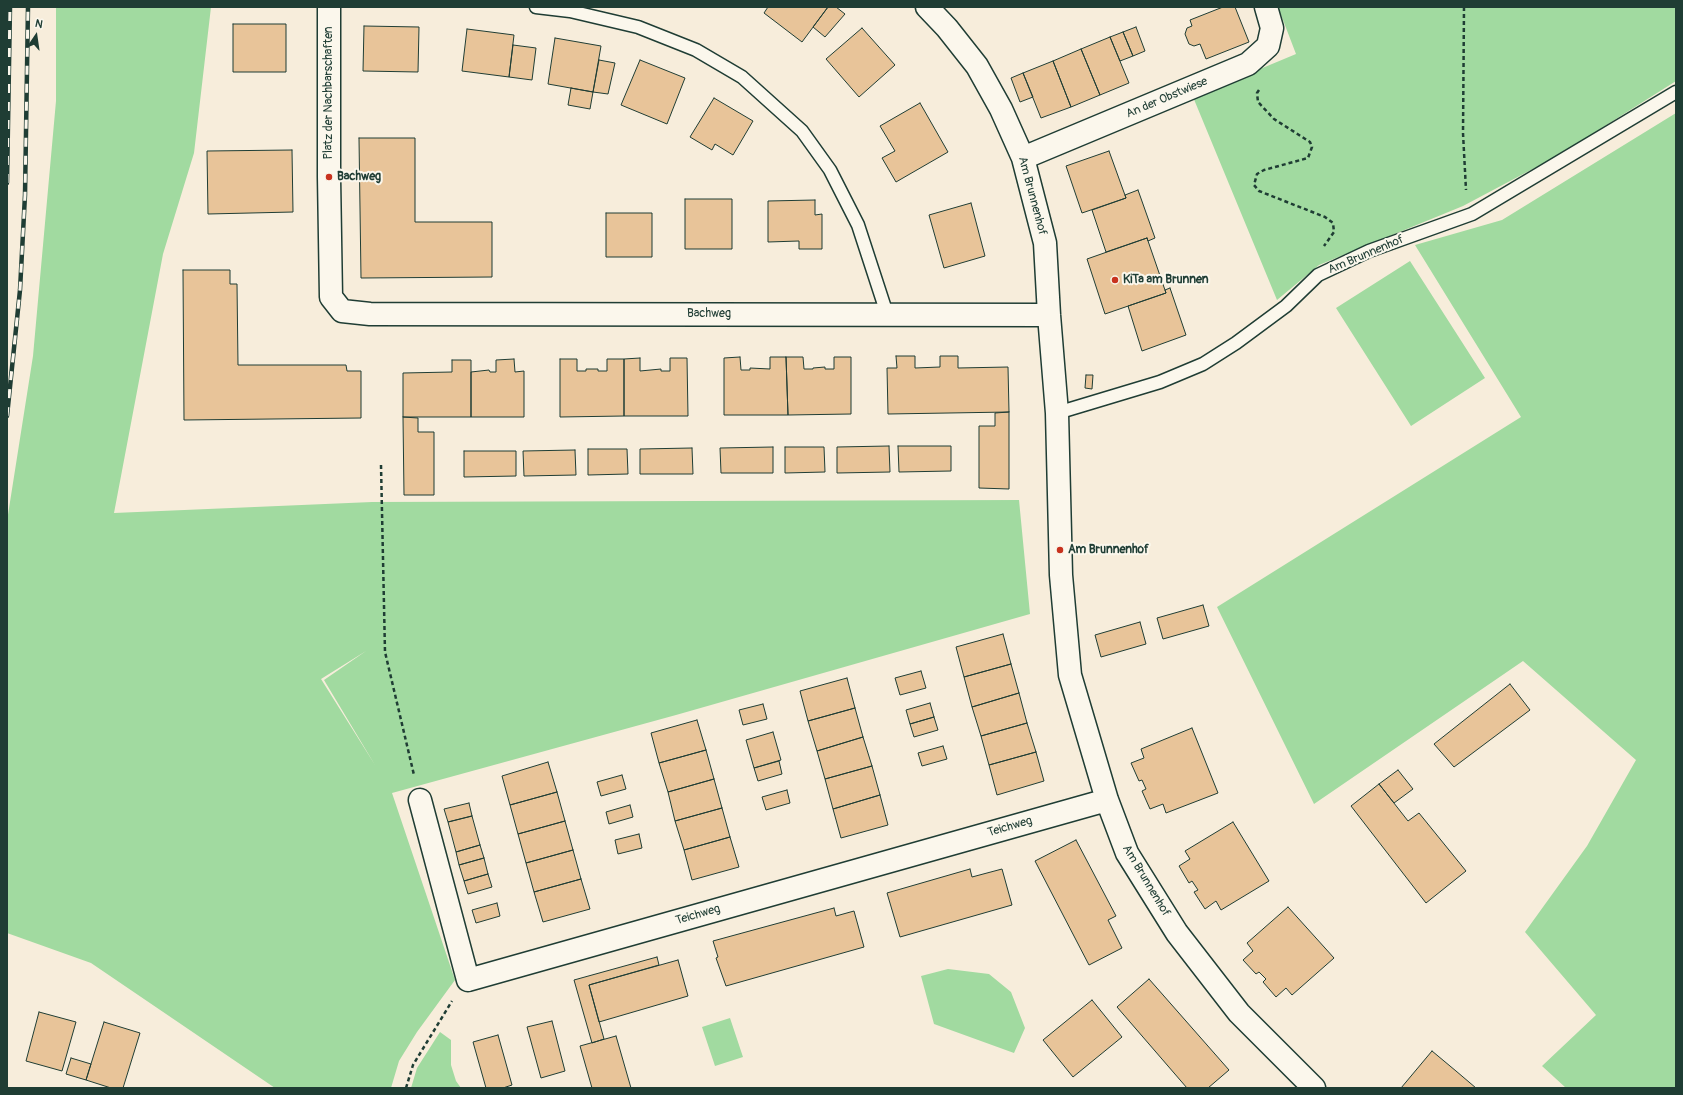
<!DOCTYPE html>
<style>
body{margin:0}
#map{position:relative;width:1683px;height:1095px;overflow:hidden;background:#f7eddb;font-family:Pangolin,sans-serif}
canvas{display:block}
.frame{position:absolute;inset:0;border:8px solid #1f3d34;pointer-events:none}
.north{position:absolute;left:16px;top:16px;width:40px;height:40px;-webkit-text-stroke:3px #fbf7ec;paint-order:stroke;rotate:13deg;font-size:11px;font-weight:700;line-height:16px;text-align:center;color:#1f3d34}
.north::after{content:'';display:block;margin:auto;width:14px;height:18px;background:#1f3d34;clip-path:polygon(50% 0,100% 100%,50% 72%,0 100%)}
</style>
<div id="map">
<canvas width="1683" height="1095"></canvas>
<div class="frame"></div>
<div class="north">N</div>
</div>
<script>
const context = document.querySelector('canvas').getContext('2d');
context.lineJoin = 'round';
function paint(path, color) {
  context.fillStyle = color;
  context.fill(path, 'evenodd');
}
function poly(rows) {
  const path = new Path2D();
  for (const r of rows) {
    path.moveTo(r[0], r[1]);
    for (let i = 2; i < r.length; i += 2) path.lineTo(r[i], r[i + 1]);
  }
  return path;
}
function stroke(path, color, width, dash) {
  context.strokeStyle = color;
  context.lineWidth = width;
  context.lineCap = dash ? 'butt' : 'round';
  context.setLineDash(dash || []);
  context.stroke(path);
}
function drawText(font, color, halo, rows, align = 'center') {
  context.font = font + ' Pangolin,sans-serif';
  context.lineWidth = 4;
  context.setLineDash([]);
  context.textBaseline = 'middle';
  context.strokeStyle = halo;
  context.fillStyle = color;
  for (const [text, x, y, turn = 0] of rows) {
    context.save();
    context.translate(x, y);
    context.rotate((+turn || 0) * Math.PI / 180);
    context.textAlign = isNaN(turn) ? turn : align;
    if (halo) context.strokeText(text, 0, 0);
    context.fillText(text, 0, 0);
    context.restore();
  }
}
paint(poly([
 [56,7,211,7,194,153,163,254,114,513,372,502,1019,500,1030,614,676,715,392,793,455,980,417,1032,399,1061,391,1088,275,1088,91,963,7,933,7,521,33,356,56,101],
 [366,651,324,680,375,765,321,679],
 [1278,7,1676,7,1676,81,1559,155,1463,206,1319,265,1277,300,1193,97,1296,54],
 [1676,113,1676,1088,1566,1088,1542,1066,1596,1015,1525,932,1587,846,1636,760,1523,661,1314,804,1217,607,1521,417,1415,245,1502,220],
 [1410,261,1485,378,1411,426,1336,308],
 [948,969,989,974,1011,992,1025,1028,1014,1053,934,1024,921,976],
 [730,1018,743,1057,715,1066,702,1027],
 [440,1032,451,1040,451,1065,456,1081,461,1088,411,1088,417,1068]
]), '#a1daa0');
const building = poly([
 [768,7,828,7,802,42,764,13,768,7],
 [828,7,836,7,845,14,825,37,813,27,828,7],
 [1223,7,1235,7,1249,42,1206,59,1200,44,1194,46,1189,44,1185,34,1187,28,1192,26,1190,20,1223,7],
 [233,24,286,24,286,72,233,72,233,24],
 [364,26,419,27,418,72,363,71,364,26],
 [1136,27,1145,51,1133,56,1123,32,1136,27],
 [862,28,895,65,859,97,826,59,862,28],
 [467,29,514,35,509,77,462,71,467,29],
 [1123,32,1133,56,1120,61,1110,37,1123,32],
 [1110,37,1129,83,1100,95,1081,49,1110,37],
 [555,38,601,46,593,92,548,84,555,38],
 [513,45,536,48,532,80,509,77,513,45],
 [1081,49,1100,95,1071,107,1053,61,1081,49],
 [599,60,615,63,608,94,593,92,599,60],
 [640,60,685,78,667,124,621,105,640,60],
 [1053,61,1071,107,1041,118,1023,73,1053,61],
 [1023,73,1033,97,1020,102,1011,78,1023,73],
 [571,88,593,92,590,109,568,105,571,88],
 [714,98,753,121,733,155,715,144,712,150,690,137,714,98],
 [920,103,948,152,896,182,882,158,895,151,880,126,920,103],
 [359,138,415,138,415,222,492,222,492,277,361,278,359,138],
 [292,150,293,212,208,214,207,151,292,150],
 [1109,151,1126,198,1082,213,1066,166,1109,151],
 [1138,190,1155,238,1148,241,1147,238,1106,252,1092,210,1126,198,1125,195,1138,190],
 [685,199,732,199,732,249,685,249,685,199],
 [815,200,815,215,822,214,822,249,799,249,799,241,768,242,768,201,815,200],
 [971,203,985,256,944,268,929,215,971,203],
 [606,213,652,213,652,257,606,257,606,213],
 [1147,238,1166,293,1105,314,1087,259,1147,238],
 [183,270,230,270,230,284,237,284,238,365,346,365,347,371,361,371,361,418,184,420,183,270],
 [1170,288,1186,335,1142,351,1128,306,1166,293,1165,290,1170,288],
 [896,356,915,356,915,368,940,367,940,356,958,356,958,368,1008,367,1009,412,888,414,887,368,897,368,896,356],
 [740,357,741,370,750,370,750,368,770,369,770,357,786,357,788,415,724,415,724,358,740,357],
 [786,357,803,357,804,369,813,369,813,368,825,367,825,369,834,369,834,357,851,357,851,414,788,415,786,357],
 [640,358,640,371,661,369,661,371,670,371,670,358,687,358,688,416,624,416,624,359,640,358],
 [514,359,515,372,524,371,524,417,471,417,471,372,489,370,490,372,496,372,496,360,514,359],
 [560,359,577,359,577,371,586,371,586,369,598,369,598,371,607,371,607,359,624,359,624,416,560,417,560,359],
 [452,360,471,360,471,417,403,417,403,373,452,372,452,360],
 [1086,375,1093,375,1092,389,1085,388,1086,375],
 [1009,412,1009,489,979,488,979,426,995,426,995,413,1009,412],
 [403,417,418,418,418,432,434,432,434,495,404,495,403,417],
 [889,446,890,472,837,473,837,447,889,446],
 [898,446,951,446,951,471,899,472,898,446],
 [773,447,773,473,721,473,720,448,773,447],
 [785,447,824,447,825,472,785,473,785,447],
 [692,448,693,474,640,474,640,449,692,448],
 [588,449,627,449,628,474,588,475,588,449],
 [575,450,576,475,524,476,523,451,575,450],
 [464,451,516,451,516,476,464,477,464,451],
 [1203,605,1209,626,1163,639,1157,618,1203,605],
 [1140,622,1146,644,1101,657,1095,635,1140,622],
 [1003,634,1011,664,964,677,956,647,1003,634],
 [1011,664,1019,693,972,707,964,677,1011,664],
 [921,671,926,688,900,695,895,678,921,671],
 [847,678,855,708,808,721,800,691,847,678],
 [1510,684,1530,710,1454,767,1434,744,1510,684],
 [1019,693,1027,723,981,736,972,707,1019,693],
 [930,703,934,717,910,724,906,710,930,703],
 [763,704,767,719,743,725,739,710,763,704],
 [855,708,863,737,817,751,808,721,855,708],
 [934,717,938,730,914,737,910,724,934,717],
 [697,720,706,750,659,763,651,733,697,720],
 [1027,723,1036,752,989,765,981,736,1027,723],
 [1192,728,1218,793,1166,813,1163,804,1150,809,1142,791,1146,789,1142,780,1139,781,1131,763,1144,758,1141,749,1192,728],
 [773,732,781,760,754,768,746,740,773,732],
 [863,737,872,766,825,779,817,751,863,737],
 [943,746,947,759,922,766,918,753,943,746],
 [706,750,714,779,668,792,659,763,706,750],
 [1036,752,1044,781,997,795,989,765,1036,752],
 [779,761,782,774,758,781,754,768,779,761],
 [548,762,557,792,510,805,502,776,548,762],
 [872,766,880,795,833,809,825,779,872,766],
 [1398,770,1413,789,1394,803,1379,784,1398,770],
 [622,775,626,789,601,796,597,782,622,775],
 [714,779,722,808,675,821,668,792,714,779],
 [1379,784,1408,821,1419,813,1466,871,1426,903,1351,806,1379,784],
 [787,790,790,803,766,810,762,797,787,790],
 [557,792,565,821,518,834,510,805,557,792],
 [880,795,888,825,841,838,833,809,880,795],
 [469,803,472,816,448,822,444,809,469,803],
 [630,805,633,817,609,824,606,812,630,805],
 [722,808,730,837,684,850,675,821,722,808],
 [472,816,480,845,456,852,448,822,472,816],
 [565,821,573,850,526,863,518,834,565,821],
 [1233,822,1269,881,1221,910,1216,901,1205,909,1194,892,1198,890,1192,881,1189,883,1179,866,1190,859,1185,851,1233,822],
 [639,834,642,848,618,854,615,840,639,834],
 [730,837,739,867,692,880,684,850,730,837],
 [1076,840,1116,916,1108,920,1122,948,1089,965,1035,861,1076,840],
 [480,845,484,858,459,865,456,852,480,845],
 [573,850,581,879,534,892,526,863,573,850],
 [484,858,488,874,464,881,459,865,484,858],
 [970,869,972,877,1002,869,1012,905,900,937,887,893,970,869],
 [488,874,492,887,468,894,464,881,488,874],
 [581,879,590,909,543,922,534,892,581,879],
 [497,903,500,916,476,923,472,910,497,903],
 [1288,907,1334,958,1292,995,1286,988,1276,997,1263,982,1266,979,1259,972,1256,974,1243,960,1253,951,1247,943,1288,907],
 [834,908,836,916,854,911,864,947,726,986,716,958,718,957,713,941,834,908],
 [657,957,659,965,589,985,604,1039,592,1043,574,980,657,957],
 [678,960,688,996,599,1022,589,985,678,960],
 [1149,979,1229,1070,1208,1088,1187,1088,1117,1007,1149,979],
 [1092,1000,1122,1037,1073,1077,1043,1040,1092,1000],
 [39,1012,76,1022,62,1071,26,1061,39,1012],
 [552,1021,565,1071,541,1078,527,1027,552,1021],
 [104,1022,140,1033,123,1088,111,1088,86,1080,104,1022],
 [498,1035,512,1085,503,1088,486,1088,473,1042,498,1035],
 [616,1036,631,1088,592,1088,580,1046,616,1036],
 [1432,1051,1456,1071,1476,1088,1401,1088,1432,1051],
 [71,1058,91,1064,86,1080,66,1074,71,1058]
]);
paint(building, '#e8c499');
stroke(building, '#1f3d34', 1);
const lane = poly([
 [536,7,570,11,638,27,696,50,742,77,802,131,830,170,858,225,887,314],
 [1057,413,1160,382,1203,364,1236,343,1286,306,1318,275,1369,251,1472,214,1676,92]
]);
const street = poly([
 [329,7,329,177,331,297,342,311,370,314,1049,315],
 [927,7,947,28,977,66,1001,109,1023,158,1045,243,1049,315,1057,413,1061,575,1070,675,1107,800,1127,853,1177,933,1239,1013,1314,1088],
 [1023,158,1248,64,1268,46,1272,28,1266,7],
 [420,800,468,980,1107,800]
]);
stroke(lane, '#1f3d34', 15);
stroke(street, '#1f3d34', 25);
stroke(poly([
 [1464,7,1463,133,1466,190],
 [1259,90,1257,93,1258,102,1274,119,1310,142,1312,147,1308,158,1264,170,1257,174,1254,185,1259,191,1325,217,1333,223,1334,232,1324,246],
 [381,465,385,652,414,775],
 [406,1088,413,1065,452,1001]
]), '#1f3d34', 2.5, [4, 3]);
stroke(lane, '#fbf7ec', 12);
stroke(street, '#fbf7ec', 22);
const rail = poly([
 [7,183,10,7],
 [7,416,20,290,25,195,28,7]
]);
stroke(rail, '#1f3d34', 4.5);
stroke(rail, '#fbf7ec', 3, [9]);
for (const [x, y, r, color] of [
 [329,177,4,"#c8321e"],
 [1115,280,4,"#c8321e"],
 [1060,550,4,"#c8321e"]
]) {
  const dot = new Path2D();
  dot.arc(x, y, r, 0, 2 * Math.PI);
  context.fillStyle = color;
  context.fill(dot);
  stroke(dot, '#fbf7ec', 1.5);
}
drawText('12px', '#1f3d34', '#fbf7ec', [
 ["Platz der Nachbarschaften",329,93,-90],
 ["An der Obstwiese",1167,98,-23],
 ["Am Brunnenhof",1032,196,75],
 ["Am Brunnenhof",1366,255,-23],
 ["Bachweg",709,314],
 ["Teichweg",1010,827,-16],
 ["Am Brunnenhof",1146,881,59],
 ["Teichweg",698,915,-16]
]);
drawText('bold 12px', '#1f3d34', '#fbf7ec', [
 ["Bachweg",337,177],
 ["KiTa am Brunnen",1123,280],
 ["Am Brunnenhof",1068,550]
], 'left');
</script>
